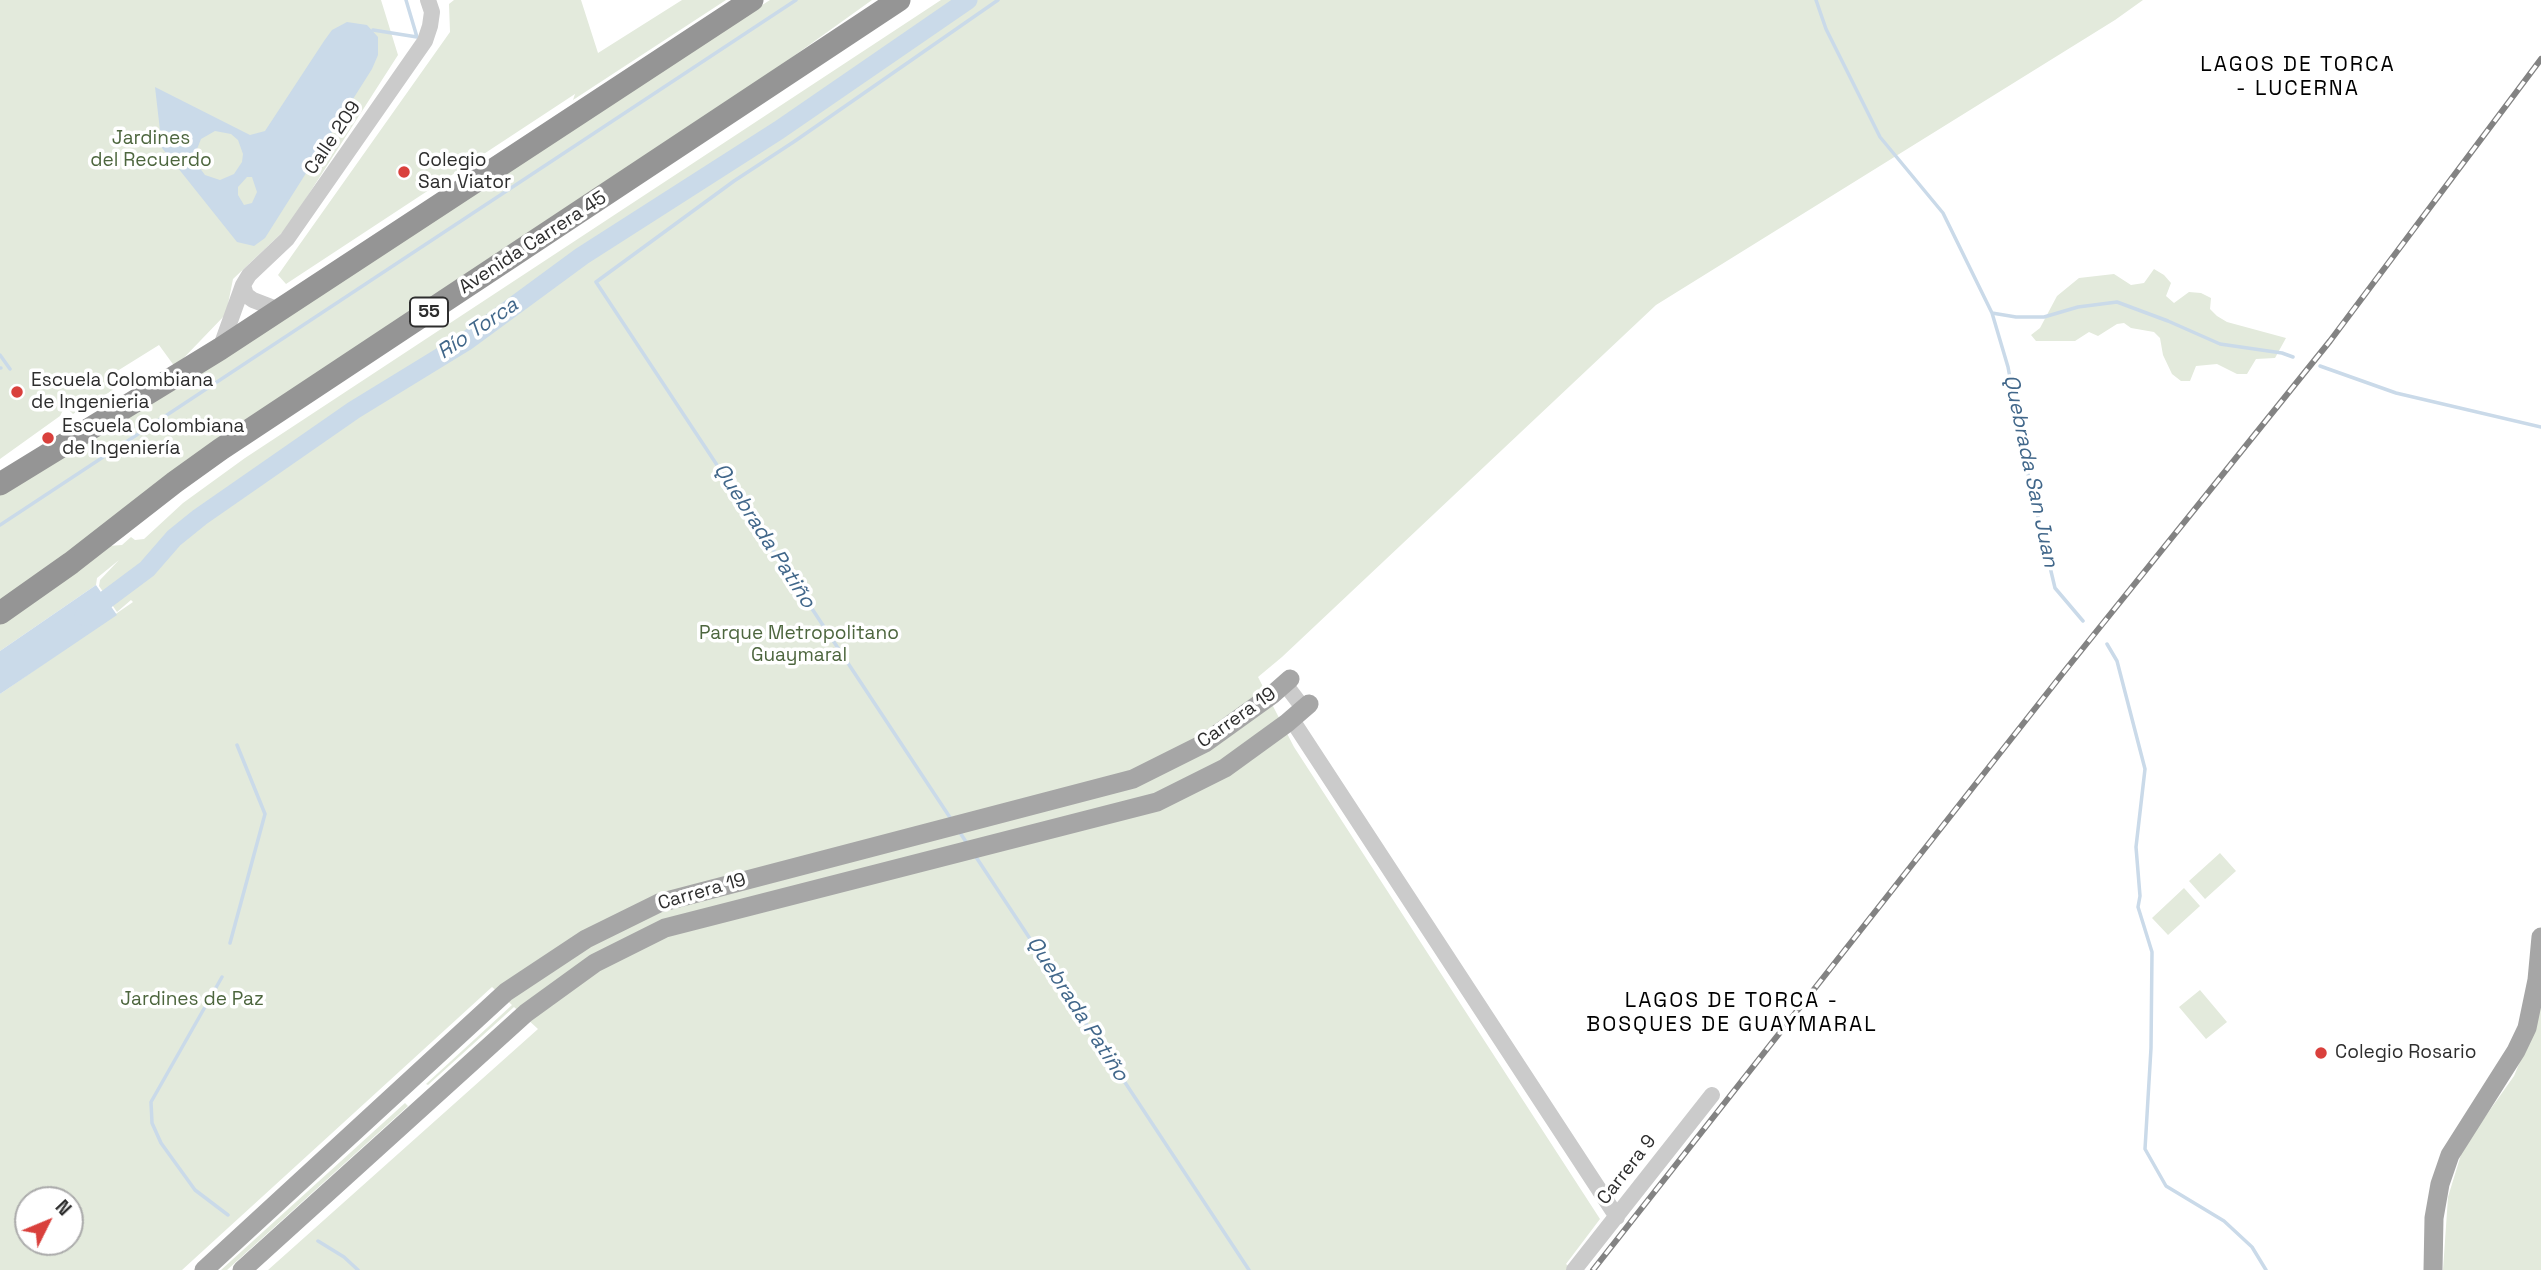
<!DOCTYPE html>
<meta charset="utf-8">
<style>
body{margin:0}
#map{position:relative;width:2541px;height:1270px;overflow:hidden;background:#fff;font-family:"Space Grotesk",sans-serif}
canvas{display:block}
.north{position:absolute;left:14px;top:1186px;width:70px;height:70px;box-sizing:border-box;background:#fff;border:2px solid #ababab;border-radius:50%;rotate:47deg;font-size:19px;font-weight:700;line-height:28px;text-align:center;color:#2e2e2e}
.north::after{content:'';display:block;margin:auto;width:24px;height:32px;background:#d9403c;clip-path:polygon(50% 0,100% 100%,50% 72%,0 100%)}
</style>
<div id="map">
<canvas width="2541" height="1270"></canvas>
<div class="north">N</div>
</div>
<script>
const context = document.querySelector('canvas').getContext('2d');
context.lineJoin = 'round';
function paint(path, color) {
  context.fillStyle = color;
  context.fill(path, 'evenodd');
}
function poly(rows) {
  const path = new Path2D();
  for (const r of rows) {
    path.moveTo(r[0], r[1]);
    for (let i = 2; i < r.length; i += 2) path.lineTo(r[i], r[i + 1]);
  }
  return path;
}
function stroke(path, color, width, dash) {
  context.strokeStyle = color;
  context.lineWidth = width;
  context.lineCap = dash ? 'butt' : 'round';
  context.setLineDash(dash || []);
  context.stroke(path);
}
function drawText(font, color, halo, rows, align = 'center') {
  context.font = font + ' "Space Grotesk",sans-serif';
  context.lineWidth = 7;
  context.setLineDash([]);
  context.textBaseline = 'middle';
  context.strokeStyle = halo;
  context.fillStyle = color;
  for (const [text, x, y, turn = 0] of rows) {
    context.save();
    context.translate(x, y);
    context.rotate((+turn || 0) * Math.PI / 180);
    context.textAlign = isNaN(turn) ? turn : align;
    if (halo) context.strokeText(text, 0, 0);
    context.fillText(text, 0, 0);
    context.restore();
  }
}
paint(poly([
 [0,0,381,0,398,55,287,228,233,279,226,314,175,367,159,345,106,378,113,390,73,414,69,410,63,410,60,416,0,459],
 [454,0,581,0,598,53,682,0,726,0,573,100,575,94,286,284,278,275,450,32,449,4],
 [770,0,872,0,692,129,0,602,0,495],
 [941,0,2143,0,2115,20,1656,305,1282,657,1258,677,1294,747,1600,1219,1566,1264,1573,1270,268,1270,538,1029,514,1007,428,1085,426,1084,512,1005,492,987,182,1270,0,1270,0,694,133,602,131,600,117,612,99,586,100,580,119,560,97,578,96,585,0,651,0,622,108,546,122,545,131,537,135,540,144,539,183,503,245,458],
 [28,1200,70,1200,70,1242,28,1242],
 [2154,269,2164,275,2171,283,2166,296,2174,303,2189,292,2201,293,2211,298,2210,309,2217,316,2227,322,2286,338,2275,358,2256,359,2247,374,2237,374,2217,364,2196,366,2190,381,2181,381,2172,374,2163,355,2160,338,2154,332,2131,328,2124,323,2117,324,2098,336,2089,332,2075,341,2036,341,2031,335,2040,328,2057,296,2079,278,2114,274,2131,285,2144,283],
 [2220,853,2236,871,2205,899,2189,881],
 [2184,888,2200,906,2168,935,2152,918],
 [2541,987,2541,1270,2443,1270,2448,1197,2463,1148,2514,1076,2531,1035],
 [2200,990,2227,1022,2206,1039,2179,1007],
 [405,1103,408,1106,227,1270,221,1270]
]), '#e3eadc');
paint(poly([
 [347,22,367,25,378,37,378,55,372,69,265,238,254,246,237,242,162,148,155,87,250,135,265,131,324,41,332,30],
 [215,131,231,134,238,140,243,154,242,162,234,174,220,180,205,175,196,163,195,154,201,139],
 [247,177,252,177,257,192,252,203,244,205,238,195,238,187],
 [96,585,117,615,0,694,0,651]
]), '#cadae9');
stroke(poly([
 [1816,0,1826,29,1880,137,1943,213,1992,313,2008,367,2029,479,2055,588,2083,621],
 [373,30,417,37,406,0],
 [1992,313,2016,317,2044,317,2078,307,2117,302,2168,321,2220,344,2282,353,2293,357],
 [0,355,10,369],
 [2320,366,2396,393,2541,427],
 [0,368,1,368],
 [0,525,796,0],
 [2107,644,2117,661,2145,769,2136,847,2140,896,2138,907,2152,952,2151,1048,2145,1149,2166,1186,2224,1221,2252,1247,2266,1270],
 [951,819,596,282,734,181,795,141,998,0],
 [959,831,968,845],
 [974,854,1249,1270],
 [230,943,265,814,237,745],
 [222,977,151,1102,152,1123,161,1143,195,1190,228,1215],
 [318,1241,344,1257,358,1270]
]), '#cadae9', 3.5);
stroke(poly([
 [84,616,147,569,174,538,200,517,354,410,465,342,582,256,779,130,968,0]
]), '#cadae9', 19);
stroke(poly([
 [243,285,246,295,253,300,279,310],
 [220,349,243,285,249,275,287,239,425,41,430,26,432,12,428,0],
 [1285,684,1304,709],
 [1292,720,1617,1217],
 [1574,1270,1712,1095]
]), '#cbcbcb', 16);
stroke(poly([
 [204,1270,506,992,586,939,659,903,1133,779,1205,743,1273,694,1290,679],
 [242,1270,526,1013,595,963,665,928,1157,802,1225,768,1287,723,1309,704],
 [2433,1270,2434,1218,2440,1184,2450,1155,2516,1051,2527,1028,2537,980,2541,937]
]), '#a6a6a6', 19);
stroke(poly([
 [0,484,220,349,752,0],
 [0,613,71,563,175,482,221,449,899,0]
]), '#959595', 23);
const rail = poly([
 [1593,1270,2063,673,2330,341,2541,59]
]);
stroke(rail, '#838383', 6);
stroke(rail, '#fff', 3.5, [10]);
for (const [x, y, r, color] of [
 [404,172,7,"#d9403c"],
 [17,392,7,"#d9403c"],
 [48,438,7,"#d9403c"],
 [2321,1053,7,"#d9403c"]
]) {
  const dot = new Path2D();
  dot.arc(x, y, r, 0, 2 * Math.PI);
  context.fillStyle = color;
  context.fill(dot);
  stroke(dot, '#fff', 2.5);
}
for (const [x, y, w] of [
 [429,312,38]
]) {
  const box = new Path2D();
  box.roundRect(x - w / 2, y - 14.5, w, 29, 5);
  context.fillStyle = '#fff';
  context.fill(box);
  stroke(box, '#2e2e2e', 2);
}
drawText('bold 18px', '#2e2e2e', null, [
 ["55",429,312]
]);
drawText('19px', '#2e2e2e', '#fff', [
 ["Calle 209",333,138,-56],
 ["Avenida Carrera 45",533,243,-33],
 ["Carrera 19",1237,718,-35],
 ["Carrera 19",702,892,-16],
 ["Carrera 9",1627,1170,-52]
]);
drawText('19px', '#4d663e', '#fff', [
 ["Jardines",151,139],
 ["del Recuerdo",151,161],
 ["Parque Metropolitano",799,634],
 ["Guaymaral",799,656],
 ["Jardines de Paz",192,1000]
]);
drawText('19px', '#2e2e2e', '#fff', [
 ["Colegio",418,161],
 ["San Viator",418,183],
 ["Escuela Colombiana",31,381],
 ["de Ingenieria",31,403],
 ["Escuela Colombiana",62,427],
 ["de Ingeniería",62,449],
 ["Colegio Rosario",2335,1053]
], 'left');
context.letterSpacing = '2px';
drawText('21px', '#000', '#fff', [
 ["LAGOS DE TORCA",2298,65],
 ["- LUCERNA",2298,89],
 ["LAGOS DE TORCA -",1732,1001],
 ["BOSQUES DE GUAYMARAL",1732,1025]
]);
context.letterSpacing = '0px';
drawText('italic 21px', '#41678a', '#fff', [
 ["Río Torca",478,329,-34],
 ["Quebrada San Juan",2030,471,78],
 ["Quebrada Patiño",764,536,57],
 ["Quebrada Patiño",1077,1009,57]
]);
</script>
